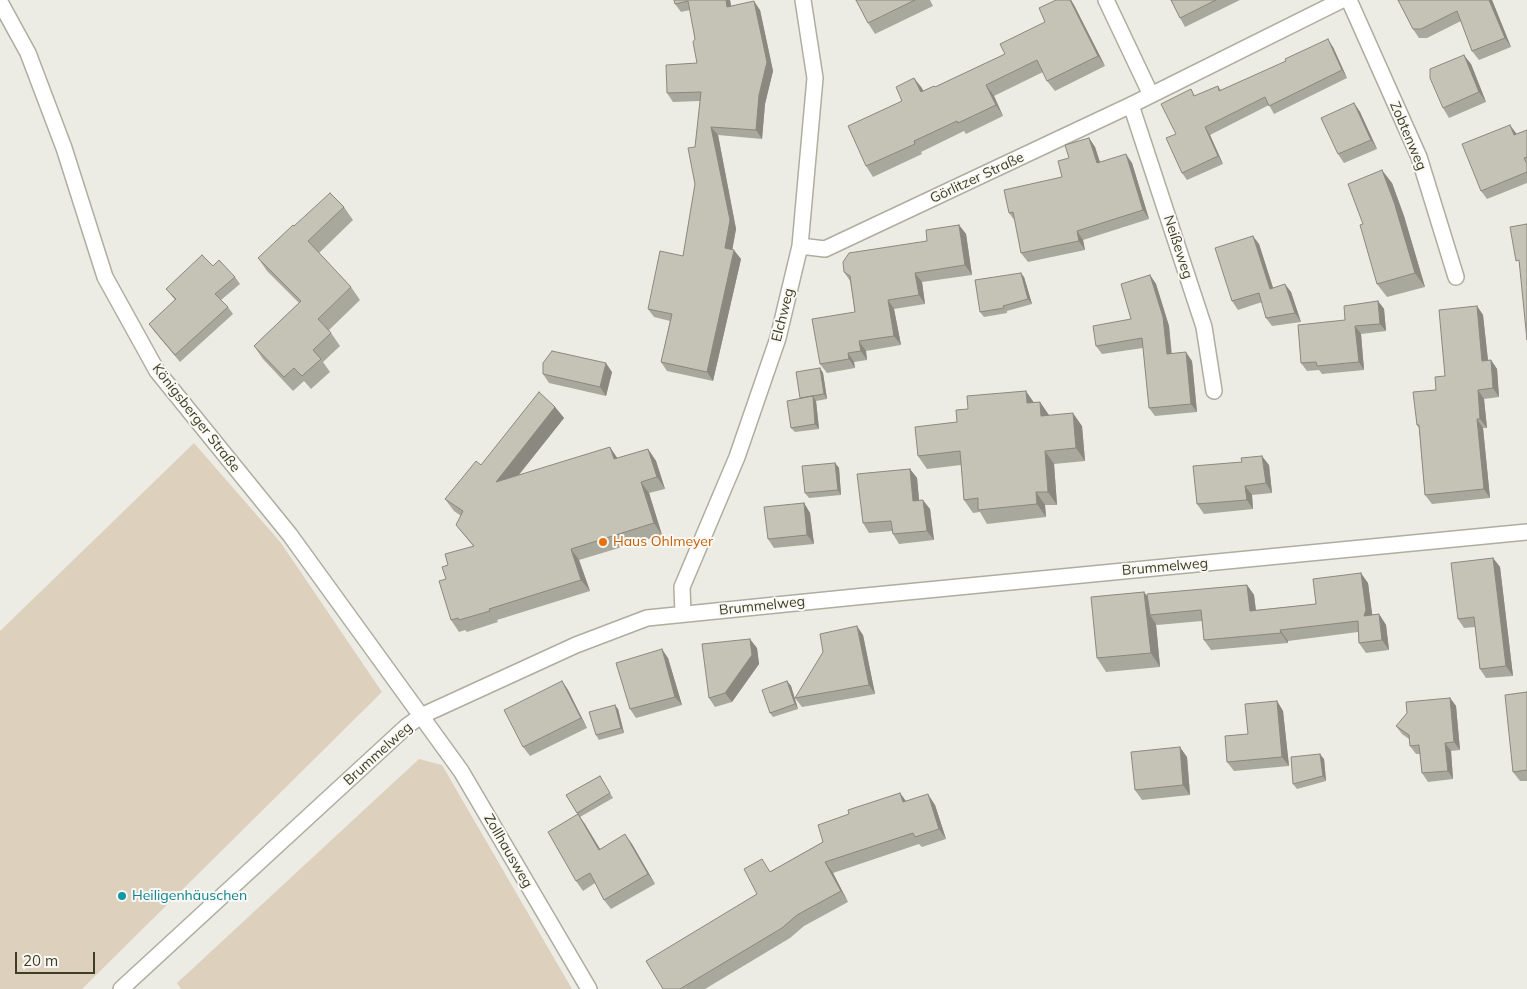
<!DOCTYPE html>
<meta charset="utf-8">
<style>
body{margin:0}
#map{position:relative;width:1527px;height:989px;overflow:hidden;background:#edece4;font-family:Mulish,sans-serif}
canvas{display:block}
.scale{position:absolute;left:15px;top:952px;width:80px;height:22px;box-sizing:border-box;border:2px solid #3d3e23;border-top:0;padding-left:6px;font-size:15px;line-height:18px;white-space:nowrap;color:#3d3e23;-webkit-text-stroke:4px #f9f8f4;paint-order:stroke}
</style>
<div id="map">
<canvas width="1527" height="989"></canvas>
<div class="scale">20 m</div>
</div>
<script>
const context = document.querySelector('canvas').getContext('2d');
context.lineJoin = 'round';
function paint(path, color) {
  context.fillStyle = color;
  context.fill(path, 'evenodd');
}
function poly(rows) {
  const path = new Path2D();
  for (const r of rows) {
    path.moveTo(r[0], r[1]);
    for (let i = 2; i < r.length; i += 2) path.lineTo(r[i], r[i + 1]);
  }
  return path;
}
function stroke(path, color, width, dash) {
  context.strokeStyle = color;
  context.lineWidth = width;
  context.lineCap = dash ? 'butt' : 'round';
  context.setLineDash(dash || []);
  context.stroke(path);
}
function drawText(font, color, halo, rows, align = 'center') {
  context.font = font + ' Mulish,sans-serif';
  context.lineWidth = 4;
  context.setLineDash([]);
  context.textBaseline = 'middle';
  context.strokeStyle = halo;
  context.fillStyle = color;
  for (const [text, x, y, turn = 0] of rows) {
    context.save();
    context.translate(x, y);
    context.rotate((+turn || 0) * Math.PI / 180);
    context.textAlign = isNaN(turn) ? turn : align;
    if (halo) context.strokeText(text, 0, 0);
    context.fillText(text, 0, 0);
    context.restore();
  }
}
paint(poly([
 [194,443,281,543,382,692,82,989,0,989,0,631],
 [419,759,442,765,572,989,181,989,177,983]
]), '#ddd0bd');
const minor = poly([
 [1106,0,1151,95],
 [1349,0,1419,157,1456,277],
 [0,2,28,53,64,148,105,277,157,371,290,535,461,771,589,989],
 [1131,105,1204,327,1214,391],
 [800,246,825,249,1131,105,1342,0],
 [683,614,682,587,737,457,778,338,800,246,815,78,803,0],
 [121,989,407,726,421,716,576,645,647,618,855,597,1527,532]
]);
stroke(minor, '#aead9f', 18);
stroke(minor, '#fff', 15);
paint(poly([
 [674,0,730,0,731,6,760,10,773,71,765,104,762,139,718,135,736,229,732,250,741,259,713,381,667,371,661,362,670,321,654,317,648,309,683,256,695,184,695,147,700,101,673,102,667,93,697,63,695,39,690,10,681,12,675,4],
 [856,0,930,0,933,6,875,34,868,23],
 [1056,0,1071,0,1074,5,1105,66,1055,91,1047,81,1043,72,994,96,1003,116,966,134,964,131,921,152,922,154,873,177,866,166,914,78,923,91,935,87,1005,54,1045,22],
 [1171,0,1240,0,1185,27,1180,18],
 [1398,0,1492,0,1511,47,1479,60,1472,51,1461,21,1427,38,1419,38,1413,29],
 [1333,47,1347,78,1274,114,1269,105,1210,135,1223,164,1187,180,1182,173,1176,134,1191,89,1195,96,1218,86,1221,90],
 [1471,64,1486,102,1449,118,1443,108],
 [1354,103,1360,112,1377,149,1344,163,1338,154],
 [1527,130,1527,183,1487,199,1481,191,1516,133,1516,134],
 [1089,138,1095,147,1100,162,1132,163,1149,219,1083,240,1085,250,1028,262,1021,253,1015,221,1009,213,1062,177,1069,158],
 [1392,183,1404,216,1425,287,1387,297,1377,284,1363,224],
 [344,207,353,220,319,253,351,287,360,300,329,330,340,346,323,362,330,372,311,389,304,381,293,391,263,359,254,346,299,303,267,271,258,258,294,226],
 [959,225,966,234,972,275,922,282,925,304,894,309,901,345,866,351,867,360,854,362,855,368,827,373,820,364,855,312,850,281,844,272,927,241],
 [1259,244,1273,288,1291,292,1301,322,1272,326,1266,318,1262,302,1238,310,1232,301],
 [213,266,235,277,240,284,221,300,228,307,233,314,180,362,154,331,149,324,175,300,166,289],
 [1150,275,1156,284,1169,326,1172,354,1192,361,1197,412,1155,416,1149,408,1143,348,1102,354,1096,346,1131,319],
 [1024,277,1032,304,1007,311,1007,313,984,317,980,312],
 [1378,301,1384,309,1386,331,1361,334,1364,370,1322,374,1319,370,1307,371,1301,363,1345,320],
 [1477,306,1483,315,1488,360,1491,360,1497,369,1499,397,1484,399,1487,428,1483,428,1490,498,1432,504,1425,495,1419,428,1417,425,1445,376],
 [820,368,823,373,827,399,816,401,819,429,795,432,791,428,800,399],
 [612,372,606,396,549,383,543,374],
 [1034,402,1040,402,1049,416,1082,426,1085,461,1054,464,1057,505,1045,505,1046,517,987,524,980,512,973,513,964,500,961,465,927,469,918,456,957,422],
 [555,407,564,418,519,475,618,458,648,449,656,461,665,489,649,493,662,535,579,560,590,591,497,620,498,622,467,632,465,630,459,632,451,620,446,579,448,565,473,546,456,525,461,516,454,511,445,499,481,465],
 [835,463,839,468,841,495,809,498,805,493],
 [1269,465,1272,493,1252,495,1253,509,1204,514,1197,504],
 [910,469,917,478,919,500,930,509,934,540,899,544,893,534,892,531,869,533,863,523],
 [804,503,810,513,814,544,774,548,768,539],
 [1493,558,1500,567,1513,676,1486,678,1480,669,1475,627,1464,628,1458,619],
 [1368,583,1372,615,1379,614,1386,625,1389,650,1366,653,1359,643,1358,632,1288,641,1288,643,1211,650,1204,640,1202,621,1157,625,1156,624,1160,667,1106,672,1097,658,1144,592,1147,596,1247,585,1254,595,1256,610,1316,604],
 [863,635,875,694,802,707,795,698],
 [757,648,759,664,732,702,715,707,709,698],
 [668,658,682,705,636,718,630,709],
 [562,681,568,690,587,728,530,756,523,747],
 [787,681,791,686,798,709,773,717,770,713],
 [1527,692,1527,781,1520,781,1513,772],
 [1450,698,1456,706,1460,750,1451,751,1453,779,1428,782,1422,773,1420,754,1416,754,1410,746,1409,739,1402,734,1396,726],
 [1277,701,1283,711,1289,766,1234,771,1227,762,1248,734],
 [618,709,624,733,599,740,596,735],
 [1187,757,1190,795,1142,800,1135,790],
 [1324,759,1326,781,1297,789,1293,784],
 [600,776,613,798,580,817,600,849,632,844,655,884,611,909,604,900,595,883,583,891,576,881,578,815,566,795],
 [900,793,906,801,935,805,946,839,922,847,919,844,833,873,848,902,804,926,790,938,705,989,663,989,757,894,771,871,823,842,849,814]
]), '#a9a89d');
paint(poly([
 [726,0,730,0,733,16,727,7],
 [1070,0,1071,0,1074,5,1105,66,1098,56],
 [1489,0,1492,0,1511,47,1505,38],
 [754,1,760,10,773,71,765,104,762,139,756,130],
 [1328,39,1333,47,1347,78,1342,70],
 [1464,55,1471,64,1486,102,1479,92],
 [914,78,922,88,928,102,921,92],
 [986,85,994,96,1003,116,996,105],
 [1354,103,1360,112,1377,149,1371,140],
 [1510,125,1516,133,1520,143,1514,135],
 [711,127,718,135,736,229,731,257,725,248],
 [1205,127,1210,135,1223,164,1218,156],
 [1089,138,1095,147,1103,172,1097,163],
 [1126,154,1132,163,1149,219,1143,210],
 [1382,170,1392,183,1404,216,1425,287,1415,273],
 [959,225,966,234,972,275,965,265],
 [1077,231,1083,240,1085,250,1079,241],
 [1253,236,1259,244,1276,297,1270,289],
 [734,250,741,259,713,381,707,372],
 [915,273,922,282,925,304,919,295],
 [1021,273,1024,277,1032,304,1028,299],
 [1150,275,1156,284,1169,326,1172,363,1167,354],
 [1285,284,1291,292,1301,322,1295,313],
 [888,300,894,309,901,345,894,336],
 [1378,301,1384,309,1386,331,1380,324],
 [1477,306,1483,315,1489,370,1482,361],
 [1355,326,1361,334,1364,370,1359,362],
 [859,341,866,351,867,360,861,351],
 [1186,352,1192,361,1197,412,1191,404],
 [848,353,854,362,855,368,849,359],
 [1491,360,1497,369,1499,397,1493,388],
 [606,363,612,372,606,396,600,387],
 [820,368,823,373,827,399,824,394],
 [1478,390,1484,399,1487,428,1480,419],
 [1026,391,1035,404,1027,403],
 [813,396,816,401,819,429,815,424],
 [1040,402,1049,415,1051,430,1041,416],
 [555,407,564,418,504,493,496,482],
 [1073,413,1082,426,1085,461,1076,448],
 [1477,419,1483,428,1490,498,1484,489],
 [610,447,618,459,614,459],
 [648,449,656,461,665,489,657,477],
 [1045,451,1054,464,1057,505,1048,492],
 [1262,456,1269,465,1272,493,1266,483],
 [835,463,839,468,841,495,838,490],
 [910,469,917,478,920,510,913,501],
 [641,482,649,493,662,535,654,523],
 [1245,486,1252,495,1253,509,1247,500],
 [1036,492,1045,505,1046,517,1037,504],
 [923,500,930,509,934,540,927,531],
 [804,503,810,513,814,544,807,535],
 [571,549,579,560,590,591,581,580],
 [1493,558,1500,567,1513,676,1506,666],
 [1361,573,1368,583,1373,620,1364,616],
 [1247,585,1254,595,1257,621,1250,611],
 [1144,592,1154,606,1150,615,1156,624,1160,667,1151,653],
 [1379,614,1386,625,1389,650,1382,640],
 [857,626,863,635,875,694,869,685],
 [1280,630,1288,641,1288,643,1281,633],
 [750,639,757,648,759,664,732,702,725,693],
 [662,649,668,658,682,705,675,697],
 [562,681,568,690,587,728,581,718],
 [787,681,791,686,798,709,795,704],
 [1450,698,1456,706,1460,750,1454,742],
 [1277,701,1283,711,1289,766,1282,757],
 [615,705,618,709,624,733,621,728],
 [1445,743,1451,751,1453,779,1448,771],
 [1180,747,1187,757,1190,795,1183,785],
 [1320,754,1324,759,1326,781,1323,776],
 [900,793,907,803,903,802],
 [928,794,935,805,946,839,939,829],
 [578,814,585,824,606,859,599,850],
 [625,834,632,844,655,884,648,874],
 [825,862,833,873,848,902,841,891]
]), '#8a887f');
const building = poly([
 [674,0,726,0,727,7,754,1,767,62,759,95,756,130,711,127,730,220,725,248,734,250,707,372,661,362,672,314,648,309,660,251,683,256,695,184,688,148,695,147,701,92,667,93,666,65,697,63,693,42,695,39,688,1,675,4,674,0],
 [856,0,915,0,868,23,856,0],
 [1056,0,1070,0,1098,56,1047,81,1037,60,986,85,996,105,958,123,957,121,914,141,915,144,866,166,848,126,902,101,896,87,914,78,921,92,934,86,935,87,1005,54,1000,44,1045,22,1039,8,1056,0],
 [1171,0,1216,0,1180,18,1171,0],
 [1398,0,1489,0,1505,38,1472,51,1457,11,1421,29,1413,29,1398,0],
 [1328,39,1342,70,1269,106,1265,97,1205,127,1218,156,1182,173,1166,138,1176,134,1161,104,1191,89,1194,96,1218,86,1219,91,1286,61,1285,59,1328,39],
 [1464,55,1479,92,1443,108,1430,78,1430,69,1464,55],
 [1354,103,1371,140,1338,154,1321,118,1354,103],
 [1510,125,1514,135,1527,130,1527,157,1524,158,1527,164,1527,172,1481,191,1462,144,1510,125],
 [1089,138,1097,163,1126,154,1143,210,1077,231,1079,241,1021,253,1013,212,1009,213,1004,190,1062,177,1058,161,1069,158,1065,145,1089,138],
 [1382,170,1394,202,1415,273,1377,284,1360,225,1363,224,1348,184,1382,170],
 [330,193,344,207,308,241,351,287,318,319,331,333,313,350,321,359,302,376,294,368,284,377,254,346,301,301,258,258,293,225,294,226,330,193],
 [1527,224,1527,340,1519,260,1516,261,1510,227,1527,224],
 [959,225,965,265,915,273,919,295,888,300,894,336,859,341,861,351,848,353,849,359,820,364,812,319,855,312,850,276,844,272,843,262,849,253,927,241,926,230,959,225],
 [1253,236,1270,289,1285,284,1295,313,1266,318,1259,293,1232,301,1215,248,1253,236],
 [202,255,213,266,219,260,235,277,215,294,228,307,175,355,149,324,176,299,166,289,202,255],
 [1021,273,1028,299,1003,306,1004,308,980,312,975,280,1021,273],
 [1150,275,1163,317,1167,354,1186,352,1191,404,1149,408,1142,338,1096,346,1093,326,1131,319,1121,284,1150,275],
 [1378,301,1380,324,1355,326,1359,362,1317,366,1316,362,1301,363,1298,325,1345,320,1344,306,1378,301],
 [1477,306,1482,361,1491,360,1493,388,1478,390,1480,419,1477,419,1484,489,1425,495,1419,425,1417,425,1413,392,1436,390,1435,377,1445,376,1439,310,1477,306],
 [552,351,606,363,600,387,543,374,543,363,552,351],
 [820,368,824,394,800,398,796,372,820,368],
 [1026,391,1027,403,1040,402,1041,416,1073,413,1076,448,1045,451,1048,492,1036,492,1037,504,978,510,978,498,964,500,960,451,918,456,915,427,957,422,956,410,968,409,967,396,1026,391],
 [539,392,555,407,496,482,610,447,614,459,648,449,657,477,641,482,654,523,571,549,581,580,489,609,490,611,459,620,458,618,451,620,439,581,446,579,442,567,448,565,445,554,474,546,456,525,463,511,445,499,476,461,481,465,539,392],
 [813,396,815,424,791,428,787,401,813,396],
 [1262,456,1266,483,1245,486,1247,500,1197,504,1193,466,1242,462,1241,458,1262,456],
 [835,463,838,490,805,493,802,466,835,463],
 [910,469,913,501,923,500,927,531,893,534,891,521,863,523,857,474,910,469],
 [804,503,807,535,768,539,764,507,804,503],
 [1493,558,1506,666,1480,669,1474,617,1458,619,1451,563,1493,558],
 [1361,573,1366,610,1364,616,1379,614,1382,640,1359,643,1358,621,1280,630,1281,633,1204,640,1201,610,1150,615,1147,594,1247,585,1250,611,1316,604,1313,579,1361,573],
 [1144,592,1151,653,1097,658,1091,597,1144,592],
 [857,626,869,685,795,698,823,652,820,634,857,626],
 [750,639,752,655,725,693,709,698,702,644,750,639],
 [662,649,675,697,630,709,616,663,662,649],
 [562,681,581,718,523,747,504,710,562,681],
 [787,681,795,704,770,713,762,690,787,681],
 [1527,692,1527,770,1513,772,1505,695,1527,692],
 [1450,698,1454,742,1445,743,1448,771,1422,773,1419,745,1410,746,1409,735,1396,726,1407,713,1406,702,1450,698],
 [1277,701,1282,757,1227,762,1225,736,1248,734,1245,704,1277,701],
 [615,705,621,728,596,735,589,712,615,705],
 [1180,747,1183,785,1135,790,1131,752,1180,747],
 [1320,754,1323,776,1293,784,1291,757,1320,754],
 [600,776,610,793,577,813,566,795,600,776],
 [900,793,903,802,928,794,939,829,915,837,913,833,825,862,841,891,797,915,782,928,680,989,663,989,646,961,757,894,744,869,762,859,770,872,823,842,818,825,849,814,848,810,900,793],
 [578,814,599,850,625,834,648,874,604,900,590,873,576,881,548,832,578,814]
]);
paint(building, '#c5c3b6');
stroke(building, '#8a887f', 1);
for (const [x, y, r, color] of [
 [603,542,5,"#e8710a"],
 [122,896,5,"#0f9aa8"]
]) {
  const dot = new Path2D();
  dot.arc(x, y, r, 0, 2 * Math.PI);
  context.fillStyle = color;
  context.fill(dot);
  stroke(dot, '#f9f8f4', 2);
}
drawText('14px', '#3d3e23', '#f9f8f4', [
 ["Zobtenweg",1408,136,67],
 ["Görlitzer Straße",977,178,-25],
 ["Neißeweg",1178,247,72],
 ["Elchweg",783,315,-76],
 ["Königsberger Straße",196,418,52],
 ["Brummelweg",1165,567,-5],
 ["Brummelweg",762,606,-6],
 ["Brummelweg",378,754,-42],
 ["Zollhausweg",508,851,60]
]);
drawText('14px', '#c56008', '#f9f8f4', [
 ["Haus Ohlmeyer",613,542]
], 'left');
drawText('14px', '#0d838f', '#f9f8f4', [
 ["Heiligenhäuschen",132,896]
], 'left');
</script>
